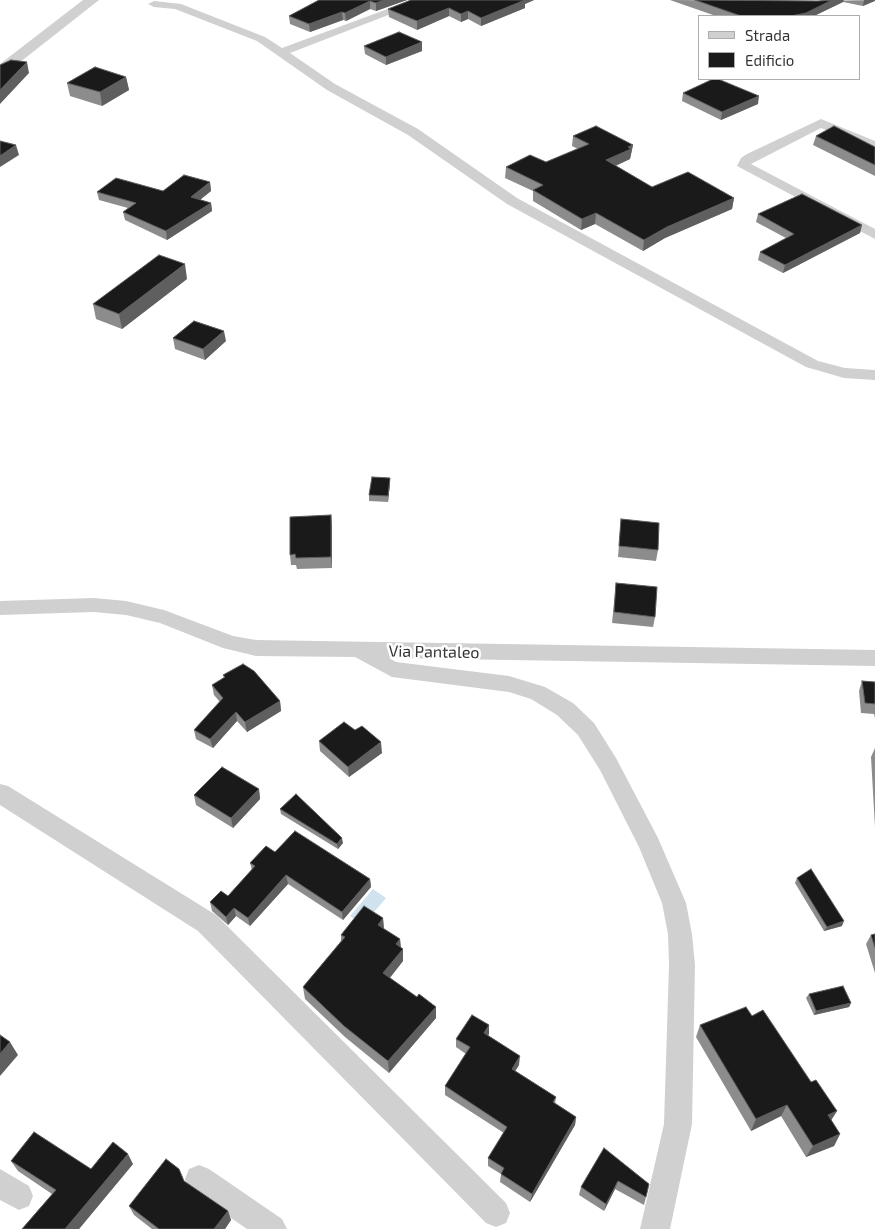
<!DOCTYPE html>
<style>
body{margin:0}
#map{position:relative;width:875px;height:1229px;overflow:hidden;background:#fff;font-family:"Exo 2",sans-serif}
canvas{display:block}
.legend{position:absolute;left:698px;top:15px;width:162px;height:65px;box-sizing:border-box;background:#fff;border:1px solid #adadad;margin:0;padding:6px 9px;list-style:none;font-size:15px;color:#333}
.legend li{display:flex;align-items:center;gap:10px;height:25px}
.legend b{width:25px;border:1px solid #adadad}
</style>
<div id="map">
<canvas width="875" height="1229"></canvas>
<ul class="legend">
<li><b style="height:6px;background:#d0d0d0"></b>Strada</li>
<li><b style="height:14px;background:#1a1a1a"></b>Edificio</li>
</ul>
</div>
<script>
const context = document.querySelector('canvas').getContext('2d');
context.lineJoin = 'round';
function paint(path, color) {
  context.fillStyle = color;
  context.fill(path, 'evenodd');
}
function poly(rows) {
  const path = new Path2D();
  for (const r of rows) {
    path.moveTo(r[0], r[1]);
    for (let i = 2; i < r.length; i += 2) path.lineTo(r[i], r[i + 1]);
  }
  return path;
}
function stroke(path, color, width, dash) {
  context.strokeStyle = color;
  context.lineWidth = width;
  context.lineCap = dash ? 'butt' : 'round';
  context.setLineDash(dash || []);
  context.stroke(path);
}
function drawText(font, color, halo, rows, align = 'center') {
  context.font = font + ' "Exo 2",sans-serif';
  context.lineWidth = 5;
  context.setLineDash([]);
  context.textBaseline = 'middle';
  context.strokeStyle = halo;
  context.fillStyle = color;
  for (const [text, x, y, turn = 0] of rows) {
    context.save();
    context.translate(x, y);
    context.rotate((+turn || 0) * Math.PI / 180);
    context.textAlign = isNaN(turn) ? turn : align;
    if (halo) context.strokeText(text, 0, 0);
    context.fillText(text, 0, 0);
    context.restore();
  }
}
paint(poly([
 [373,889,386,898,363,925,350,916]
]), '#cfe2ee');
paint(poly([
 [412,0,427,0,290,53,335,84,418,129,517,198,818,361,845,368,875,370,875,380,844,378,806,367,507,204,408,135,327,90,257,41,175,9,154,7,148,4,154,1,181,4,265,37,282,48,412,0],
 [821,119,875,141,875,150,821,128,751,164,875,229,875,239,737,166,741,158,747,154,821,119],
 [94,598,126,601,164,610,233,636,256,640,875,650,875,666,389,658,396,662,509,676,545,687,573,703,594,723,616,758,658,838,686,903,692,934,695,965,692,1124,670,1229,640,1229,664,1124,669,965,668,934,662,903,639,847,600,770,578,735,557,715,531,699,509,692,392,677,355,657,256,656,223,648,160,623,126,615,94,612,0,615,0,601,94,598],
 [0,784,8,786,216,915,506,1203,510,1213,506,1223,496,1227,486,1223,198,931,0,805,0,784],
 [199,1165,209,1169,282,1219,287,1229,247,1229,189,1189,185,1179,189,1169,199,1165],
 [0,1169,29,1186,33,1196,29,1206,19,1210,0,1200,0,1169]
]), '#d0d0d0');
paint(poly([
 [83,0,99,0,5,74,0,75,0,64,83,0]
]), '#d0d0d0');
paint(poly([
 [319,0,407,0,376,11,370,9,346,21,343,20,310,32,290,24,289,16],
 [411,0,534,0,525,4,525,8,481,26,468,19,461,22,449,16,417,30,389,17,388,9],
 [670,0,818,1,875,0,863,6,843,2,814,16,716,16],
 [364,46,422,51,386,65,365,54],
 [126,77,129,90,102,106,70,96,67,83],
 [683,93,758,104,721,120,682,101],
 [573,136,633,145,630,159,616,166,652,187,734,198,732,209,665,238,643,251,595,224,581,230,533,201,533,191,505,178,506,167,546,162,578,149,572,146],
 [816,136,875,147,875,176,813,145],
 [210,182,211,191,200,200,211,203,212,211,167,240,125,220,123,212,128,208,99,200,97,192,163,191],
 [758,214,862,225,860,233,783,273,758,260,760,252,786,238,756,222],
 [187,279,122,329,96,319,93,304],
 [173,338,226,341,205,360,175,349],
 [390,478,390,483,388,502,369,501,369,495],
 [331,515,332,526,332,568,297,569,296,565,291,565,290,555],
 [621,519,658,550,656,561,618,557],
 [616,583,655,617,653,627,612,623],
 [223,675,280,701,281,711,247,732,237,721,213,748,196,739,194,730,220,702,214,695,212,685,224,678],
 [862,681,875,682,875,718,874,714,861,713,859,691],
 [319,741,382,753,349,777,320,751],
 [875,748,875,827,871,757],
 [259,789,260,799,233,828,196,805,194,795],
 [280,809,343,843,338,849,281,814],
 [275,852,370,879,371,887,343,920,288,884,250,926,236,916,228,925,212,911,210,902,228,896,252,870,250,863],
 [797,878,842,926,824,931,795,883],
 [383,918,384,929,400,939,401,948,403,961,390,978,436,1018,389,1073,345,1037,305,999,303,987,341,941,341,935],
 [875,934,875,973,866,944,871,935],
 [809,994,851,1003,849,1007,814,1015,806,998],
 [752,1016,837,1111,831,1120,840,1134,834,1146,806,1157,781,1116,751,1131,696,1037,700,1025],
 [489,1034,488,1036,519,1065,515,1071,556,1097,555,1104,576,1117,575,1125,530,1202,500,1182,501,1174,488,1166,488,1158,504,1133,445,1095,445,1086,466,1054,456,1047,456,1039],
 [604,1148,646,1197,644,1205,615,1189,604,1211,579,1195,581,1187],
 [11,1161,91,1169,133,1164,79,1229,22,1229,52,1194,18,1171],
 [184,1181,228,1211,231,1220,225,1229,152,1229,134,1215,129,1206]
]), '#8c8c8c');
paint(poly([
 [384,0,407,0,376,11,376,3],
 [520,0,534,0,525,4,525,8,481,26,481,18],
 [832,0,844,0,843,2,814,16,791,16],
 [864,0,875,0,875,1,863,6],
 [370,1,370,9,346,21,345,13],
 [449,8,449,16,417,30,417,21],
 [468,11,468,19,461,22,461,14],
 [342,12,343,20,310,32,309,24],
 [422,42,422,51,386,65,386,57],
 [27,62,29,73,0,104,0,90],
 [126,77,129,90,102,106,100,92],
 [759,96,758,104,721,120,722,112],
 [16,145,19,155,0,167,0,156],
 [633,145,630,159,605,170,606,160],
 [210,182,211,191,192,206,191,197],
 [734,198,732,209,665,238,643,251,644,240,667,227],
 [211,203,212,211,167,240,166,231],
 [596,213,595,224,581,230,582,219],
 [862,225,860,233,783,273,785,265],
 [185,264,187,279,122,329,119,314],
 [224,331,226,341,205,360,203,349],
 [390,478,390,483,388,502,388,496],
 [331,515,332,526,332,568,331,557],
 [280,701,281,711,247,732,245,722],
 [236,712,237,721,213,748,210,739],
 [381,742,382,753,349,777,348,767],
 [259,789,260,799,233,828,231,818],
 [342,838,343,843,338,849,337,844],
 [286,875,288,884,250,926,248,918],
 [370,879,371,887,343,920,342,912],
 [234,908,236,916,228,925,226,917],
 [383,918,384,931,378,925],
 [844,921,842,926,824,931,827,927],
 [400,939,401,951,403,949,403,961,384,985,383,973,396,944],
 [851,1003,849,1007,814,1015,816,1011],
 [436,1007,436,1018,389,1073,388,1061],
 [489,1025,489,1034,483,1042,484,1033],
 [10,1042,18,1055,0,1076,0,1054],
 [520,1056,519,1065,511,1078,512,1069],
 [787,1105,781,1116,751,1131,756,1119],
 [837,1111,830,1122,828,1115],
 [576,1117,575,1125,530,1202,532,1194],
 [840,1134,834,1146,806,1157,813,1146],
 [128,1154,133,1164,79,1229,65,1229],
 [618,1181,615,1189,604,1211,606,1204],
 [228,1211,231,1220,225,1229,214,1229]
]), '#5f5f5f');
const building = poly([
 [319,0,384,0,376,3,370,1,345,13,342,12,309,24,289,16,319,0],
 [411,0,525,0,481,18,468,11,461,14,449,8,417,21,388,9,411,0],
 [695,0,818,1,832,0,806,13,791,16,741,16,695,0],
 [399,32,422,42,386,57,364,46,399,32],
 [11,60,27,62,0,90,0,65,11,60],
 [95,67,126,77,100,92,67,83,95,67],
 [713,79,718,79,759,96,722,112,683,93,713,79],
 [596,126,633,145,628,147,631,149,606,160,652,187,688,172,734,198,667,227,644,240,596,213,582,219,533,190,543,185,506,167,530,155,546,162,589,144,573,136,596,126],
 [834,126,875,147,875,165,816,136,834,126],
 [0,141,16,145,0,156,0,141],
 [184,175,210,182,191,197,211,203,166,231,123,212,136,203,97,192,116,178,163,191,184,175],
 [802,194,862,225,785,265,760,252,794,234,758,214,802,194],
 [159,255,185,264,119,314,93,304,159,255],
 [194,321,224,331,203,349,173,338,194,321],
 [372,477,390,478,388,496,369,495,372,477],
 [331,515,331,557,296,558,295,554,290,555,290,517,331,515],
 [621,519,659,523,658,550,619,546,621,519],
 [616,583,657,587,655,617,614,612,616,583],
 [243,664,254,671,280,701,245,722,236,712,210,739,194,730,223,698,212,685,225,677,223,675,243,664],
 [862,681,875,682,875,704,865,703,862,681],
 [344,722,355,730,362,726,381,742,348,767,319,741,344,722],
 [222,767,259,789,231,818,194,795,222,767],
 [296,794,342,838,337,844,280,809,296,794],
 [295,831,370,879,342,912,286,875,248,918,234,908,226,917,210,902,221,891,228,896,255,866,250,863,266,846,275,852,295,831],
 [811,869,844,921,827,927,797,878,811,869],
 [364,906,383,918,378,925,400,939,396,944,403,949,383,973,417,997,419,994,436,1007,388,1061,344,1026,303,987,345,937,341,935,364,906],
 [875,934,875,948,871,935,875,934],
 [843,986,851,1003,816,1011,809,994,843,986],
 [746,1007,752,1016,763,1010,811,1082,816,1080,837,1111,828,1115,840,1134,813,1146,787,1105,756,1119,700,1025,746,1007],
 [472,1015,489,1025,484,1033,520,1056,512,1069,556,1097,553,1102,576,1117,532,1194,501,1174,504,1168,488,1158,507,1127,445,1086,470,1047,456,1039,472,1015],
 [0,1035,10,1042,0,1054,0,1035],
 [34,1132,91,1169,113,1142,128,1154,65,1229,22,1229,56,1190,11,1161,34,1132],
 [604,1148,649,1184,646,1197,618,1181,606,1204,581,1187,604,1148],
 [166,1159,179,1169,184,1181,228,1211,214,1229,159,1229,129,1206,166,1159]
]);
paint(building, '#1a1a1a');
stroke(building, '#5f5f5f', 1);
drawText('16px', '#333', '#fff', [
 ["Via Pantaleo",434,652,1]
]);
</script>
